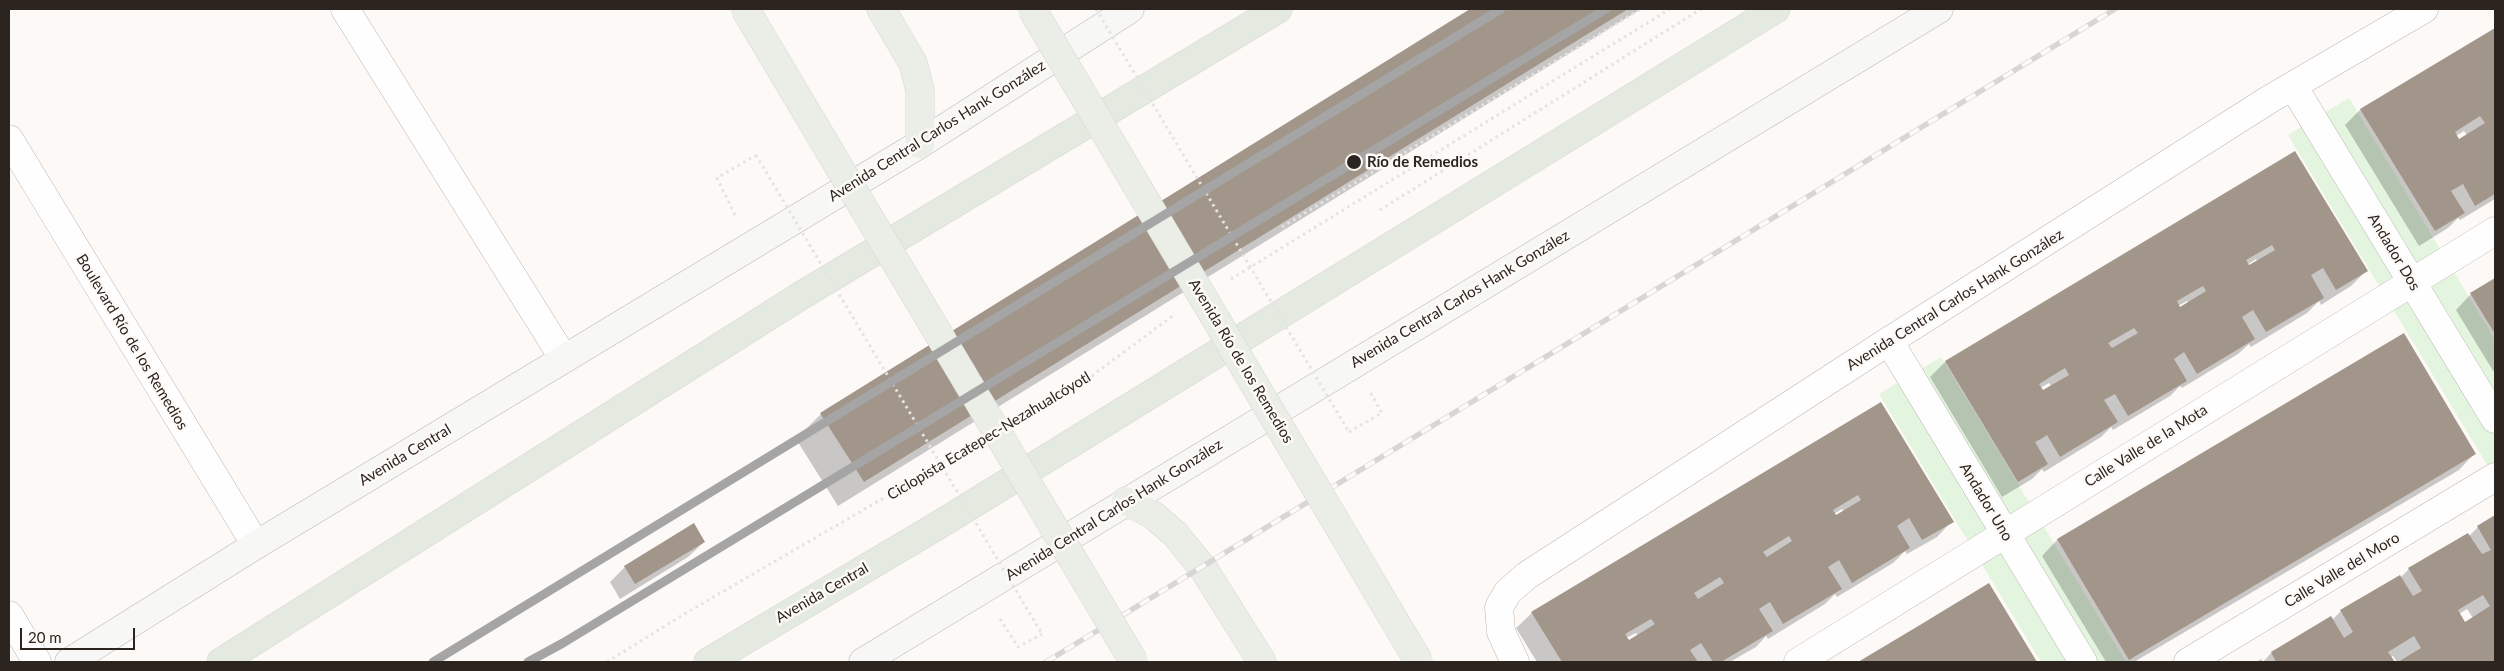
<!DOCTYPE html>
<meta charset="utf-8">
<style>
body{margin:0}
#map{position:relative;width:2504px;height:671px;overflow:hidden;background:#fcf9f7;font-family:Lato,sans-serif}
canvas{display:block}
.frame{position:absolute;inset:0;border:10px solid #2c241f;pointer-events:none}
.scale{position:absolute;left:20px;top:628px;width:115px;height:22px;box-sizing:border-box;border:2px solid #2c241f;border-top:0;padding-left:6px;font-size:15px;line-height:18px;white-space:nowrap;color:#2c241f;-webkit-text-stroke:4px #fdf9f6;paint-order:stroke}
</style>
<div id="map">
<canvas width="2504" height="671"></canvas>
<div class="frame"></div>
<div class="scale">20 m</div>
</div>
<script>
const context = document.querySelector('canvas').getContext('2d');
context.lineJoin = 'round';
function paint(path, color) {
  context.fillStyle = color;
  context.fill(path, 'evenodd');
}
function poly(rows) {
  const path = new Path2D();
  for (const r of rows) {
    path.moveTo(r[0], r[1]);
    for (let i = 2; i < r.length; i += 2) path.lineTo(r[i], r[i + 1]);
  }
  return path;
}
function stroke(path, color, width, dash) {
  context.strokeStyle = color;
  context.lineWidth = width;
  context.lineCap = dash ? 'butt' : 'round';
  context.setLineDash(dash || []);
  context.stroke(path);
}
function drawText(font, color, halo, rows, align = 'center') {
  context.font = font + ' Lato,sans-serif';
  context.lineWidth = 5;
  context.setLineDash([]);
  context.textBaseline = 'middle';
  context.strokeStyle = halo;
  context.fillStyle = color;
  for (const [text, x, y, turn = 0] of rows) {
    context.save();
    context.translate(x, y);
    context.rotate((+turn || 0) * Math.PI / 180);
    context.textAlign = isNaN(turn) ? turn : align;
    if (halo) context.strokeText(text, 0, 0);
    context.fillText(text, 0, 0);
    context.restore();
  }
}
paint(poly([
 [2349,98,2495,340,2495,478,2288,135],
 [1941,357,2126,662,2041,662,1879,394]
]), '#e3f5de');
paint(poly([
 [1472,9,1641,9,838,506,796,439,821,414],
 [2495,29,2495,199,2460,220,2458,218,2448,228,2419,246,2345,125,2361,109],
 [2464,131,2467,135,2459,140,2456,136],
 [2295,153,2366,271,2351,286,2321,305,2319,301,2307,313,2251,347,2249,344,2238,354,2182,388,2180,386,2170,396,2113,430,2111,427,2101,437,2044,472,2042,469,2032,479,2002,497,1930,377,1945,362],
 [2256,259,2258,262,2249,267,2247,265],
 [2187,301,2189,303,2180,308,2178,306],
 [2049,383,2051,386,2042,391,2040,388],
 [2495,279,2495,374,2456,310,2471,294],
 [2403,335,2474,454,2459,470,2134,662,2106,662,2042,556,2057,540],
 [1880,403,1952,521,1937,537,1907,554,1905,551,1893,563,1837,597,1835,594,1825,604,1768,639,1766,636,1756,647,1730,662,1537,662,1516,628,1532,613],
 [1842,509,1844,512,1835,517,1834,514],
 [1636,633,1638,636,1628,642,1626,638],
 [2495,517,2495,662,2397,662,2393,656,2390,658,2393,662,2256,662,2261,659,2263,662,2271,653,2330,618,2332,620,2341,611,2400,578,2409,569,2468,534,2469,536,2478,527],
 [2467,609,2473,618,2464,624,2459,614],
 [704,542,688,557,620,599,610,582,625,567],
 [1989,584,2036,662,1859,662]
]), '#0003');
paint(poly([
 [1470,9,1628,9,864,482,820,413],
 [2495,28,2495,194,2475,206,2463,184,2451,191,2465,213,2435,231,2360,109],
 [2480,116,2485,123,2459,139,2455,132],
 [2295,151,2368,271,2336,290,2323,268,2311,275,2324,298,2266,332,2253,310,2242,317,2255,339,2197,374,2184,352,2174,359,2187,381,2128,416,2115,394,2104,400,2118,422,2060,457,2047,435,2041,439,2035,442,2048,464,2018,482,1945,361],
 [2272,245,2275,250,2249,265,2246,260],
 [2203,286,2206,291,2180,307,2177,301],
 [2134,328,2138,333,2112,348,2108,343],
 [2065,368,2069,375,2043,390,2039,384],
 [2495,278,2495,334,2470,293],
 [2404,333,2476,454,2129,660,2057,539],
 [1881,402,1954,522,1922,540,1909,518,1897,526,1910,548,1852,583,1839,560,1828,567,1842,589,1783,624,1770,602,1765,605,1759,609,1773,631,1721,662,1713,662,1701,643,1690,650,1698,662,1562,662,1531,612],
 [1858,495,1861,500,1836,515,1833,510],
 [1789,536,1792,541,1767,557,1763,552],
 [1720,577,1724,583,1698,599,1694,593],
 [1651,619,1655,624,1629,640,1625,634],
 [2495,515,2495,662,2398,662,2421,648,2414,636,2388,652,2395,662,2276,662,2271,652,2331,616,2344,638,2353,632,2340,610,2400,575,2413,596,2422,591,2408,568,2468,533,2482,554,2491,550,2477,526],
 [2483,595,2490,606,2465,622,2458,610],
 [694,523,705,542,635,584,624,566],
 [1989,583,2037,662,1858,662,1920,625]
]), '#a2958a');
const pedestrian = poly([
 [2293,86,2495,419],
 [1889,341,2083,662]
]);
const minor = poly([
 [345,9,564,359],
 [9,139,256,545],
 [9,615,37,662],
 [1798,662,2495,231],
 [2188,662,2495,477]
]);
const tertiary = poly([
 [1515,662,1501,632,1499,607,1508,592,1526,576,1889,341,2270,99,2424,9]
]);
const secondary = poly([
 [69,662,256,545,920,144,1130,9],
 [863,662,1939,9]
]);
const trunk = poly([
 [881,9,913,63,920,90,920,144],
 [1126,501,1153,515,1175,534,1203,568,1262,662]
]);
const motorway = poly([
 [221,662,802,295,1278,9],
 [708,662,937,526,1776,9]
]);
stroke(pedestrian, '#bcb7b4', 29);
stroke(minor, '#bcb7b4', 29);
stroke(tertiary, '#bcb7b4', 29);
stroke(secondary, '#bcb7b4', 29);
stroke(trunk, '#d8d5d3', 29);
stroke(motorway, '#d8d5d3', 29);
stroke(poly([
 [1380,210,1701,9],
 [735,215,717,178,756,155],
 [1282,227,1641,9],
 [1231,279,1670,9],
 [1025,416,1077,387,1175,314],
 [1349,432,1382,413,1370,392],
 [1000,619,1018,647,1042,634],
 [607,662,686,613,968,449]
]), '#e4e3e3', 3, [2.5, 4]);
stroke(pedestrian, '#fffefe', 28);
stroke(minor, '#fffefe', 28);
stroke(tertiary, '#fffefe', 28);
stroke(secondary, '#f7f8f5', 28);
stroke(trunk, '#eaeee7', 28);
stroke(motorway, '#e5eae1', 28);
const rail = poly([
 [1046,662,2115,9]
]);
stroke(rail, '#d7d6d5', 5.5);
stroke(rail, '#fdf9f6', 4, [11]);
const trunkBridge = poly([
 [745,9,1134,662],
 [1032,9,1419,662]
]);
stroke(trunkBridge, '#d8d5d3', 29, []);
stroke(poly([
 [1096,9,1349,432],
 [756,155,1042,634]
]), '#e4e3e3', 3, [2.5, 4]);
stroke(trunkBridge, '#eaeee7', 28);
stroke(poly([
 [433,662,1501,9],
 [528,662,563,643,1606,9]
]), '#a4a5a4', 9);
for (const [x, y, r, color] of [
 [1354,162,8,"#2c241f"]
]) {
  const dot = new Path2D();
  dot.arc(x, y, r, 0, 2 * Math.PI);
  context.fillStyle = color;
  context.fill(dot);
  stroke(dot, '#fdf9f6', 2);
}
drawText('15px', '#2c241f', '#fdf9f6', [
 ["Avenida Central Carlos Hank González",937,131,-32],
 ["Andador Dos",2394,252,59],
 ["Avenida Central Carlos Hank González",1460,299,-31],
 ["Avenida Central Carlos Hank González",1955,300,-32],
 ["Boulevard Río de los Remedios",132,342,59],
 ["Avenida Río de los Remedios",1241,361,59],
 ["Ciclopista Ecatepec-Nezahualcóyotl",989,436,-31],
 ["Calle Valle de la Mota",2146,446,-32],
 ["Avenida Central",405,455,-31],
 ["Andador Uno",1986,502,59],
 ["Avenida Central Carlos Hank González",1114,510,-32],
 ["Calle Valle del Moro",2342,570,-31],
 ["Avenida Central",822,593,-30]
]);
drawText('bold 15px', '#2c241f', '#fdf9f6', [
 ["Río de Remedios",1367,162]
], 'left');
</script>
